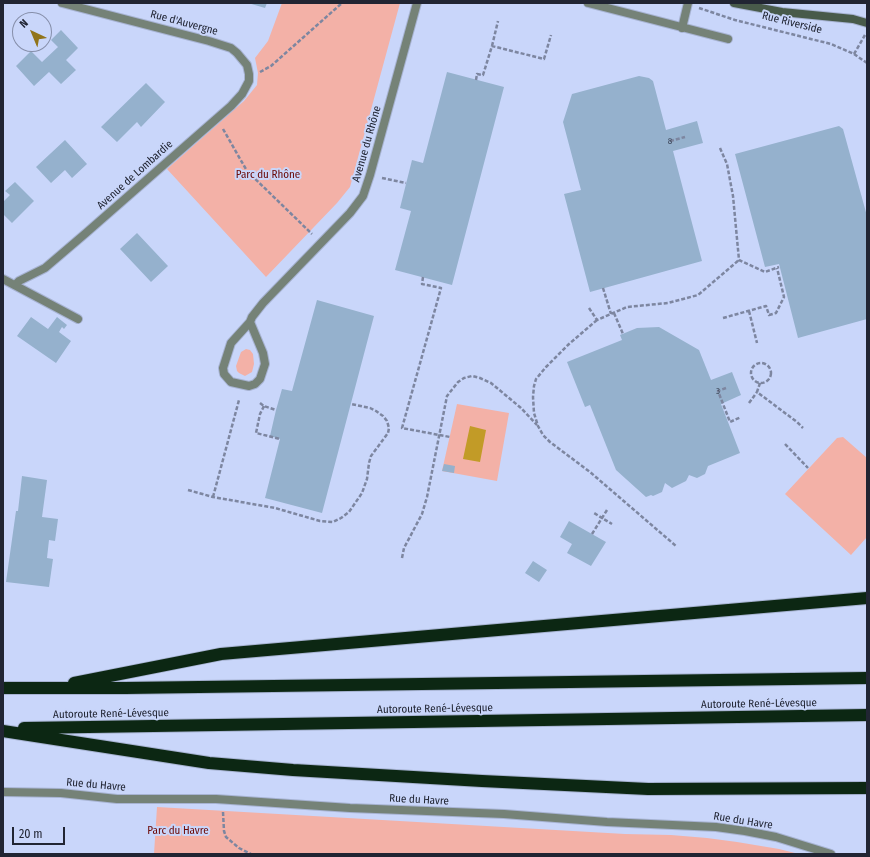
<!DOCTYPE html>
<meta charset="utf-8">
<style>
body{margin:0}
#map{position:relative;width:870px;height:857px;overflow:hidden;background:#c9d6fa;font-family:"Fira Sans Condensed",sans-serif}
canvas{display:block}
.frame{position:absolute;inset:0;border:4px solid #212533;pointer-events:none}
.north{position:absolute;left:12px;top:12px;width:40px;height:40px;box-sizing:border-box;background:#c9d6fa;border:1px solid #868faa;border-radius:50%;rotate:316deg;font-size:11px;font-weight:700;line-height:16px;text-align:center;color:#212533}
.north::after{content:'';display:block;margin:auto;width:14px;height:18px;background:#91741a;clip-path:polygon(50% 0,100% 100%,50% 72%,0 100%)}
.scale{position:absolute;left:12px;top:827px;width:53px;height:18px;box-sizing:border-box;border:2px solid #212533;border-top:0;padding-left:5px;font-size:12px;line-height:14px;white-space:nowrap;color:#212533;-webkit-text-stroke:3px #c9d6fa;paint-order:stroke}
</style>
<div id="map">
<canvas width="870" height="857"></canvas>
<div class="frame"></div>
<div class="north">N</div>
<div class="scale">20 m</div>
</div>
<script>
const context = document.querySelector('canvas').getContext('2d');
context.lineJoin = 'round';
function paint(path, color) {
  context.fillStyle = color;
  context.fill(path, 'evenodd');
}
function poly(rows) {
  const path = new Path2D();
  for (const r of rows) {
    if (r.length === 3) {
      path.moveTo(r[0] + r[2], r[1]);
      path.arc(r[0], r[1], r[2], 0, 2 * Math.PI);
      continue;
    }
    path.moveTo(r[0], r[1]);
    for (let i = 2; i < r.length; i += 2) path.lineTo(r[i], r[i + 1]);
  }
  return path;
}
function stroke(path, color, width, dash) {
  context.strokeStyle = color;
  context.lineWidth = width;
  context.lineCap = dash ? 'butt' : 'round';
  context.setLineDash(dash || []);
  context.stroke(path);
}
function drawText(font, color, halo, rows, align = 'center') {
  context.font = font + ' "Fira Sans Condensed",sans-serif';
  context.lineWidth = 4;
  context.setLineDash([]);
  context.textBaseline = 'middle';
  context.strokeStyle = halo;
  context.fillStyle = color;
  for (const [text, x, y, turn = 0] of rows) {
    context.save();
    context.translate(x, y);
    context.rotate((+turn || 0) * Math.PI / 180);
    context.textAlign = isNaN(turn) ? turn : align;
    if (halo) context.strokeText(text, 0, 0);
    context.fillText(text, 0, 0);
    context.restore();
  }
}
paint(poly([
 [282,3,400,3,350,187,337,203,266,277,167,169,244,101,257,85,258,73,255,58,268,41],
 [246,349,250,350,253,354,254,364,252,372,245,376,239,373,237,371,236,366,241,352],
 [457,404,509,413,497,481,442,471],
 [843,437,867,458,867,537,851,555,785,494,837,438],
 [157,807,625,834,671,835,707,838,737,842,779,849,799,854,154,854]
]), '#f3b1a7');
paint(poly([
 [470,426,486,430,480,462,463,459]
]), '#c29b27');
paint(poly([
 [248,3,267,3,265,8],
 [61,30,78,48,66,60,76,70,61,84,49,72,34,86,16,66,31,51,42,62,58,47,51,40],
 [447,72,504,87,452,285,395,270,411,211,400,208,412,160,423,163],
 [639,76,649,78,653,81,666,130,697,121,703,143,673,151,702,261,590,292,564,194,581,190,563,122,572,94],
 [146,83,165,102,141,127,137,122,117,142,101,127],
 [839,126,843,129,867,216,867,319,798,338,779,264,765,267,735,154],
 [65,140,87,164,72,178,65,170,51,183,36,167],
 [15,182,34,201,12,223,3,214,3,202,10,195,5,191],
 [137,233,168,266,151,282,120,249],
 [317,300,374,316,322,513,265,498,280,439,270,436,276,410,282,389,292,391],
 [31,317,48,329,57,317,67,325,64,329,62,327,59,332,71,341,56,363,17,336],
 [659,327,699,350,711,380,732,372,741,395,721,404,740,453,708,466,705,474,697,478,689,475,686,481,672,488,665,483,662,492,653,496,651,495,646,497,616,470,590,405,585,407,567,362,622,340,620,335,637,328],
 [444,464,455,466,454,473,442,471],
 [22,476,47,480,42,517,58,519,55,541,49,540,47,558,53,559,49,587,6,582,16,511,18,511],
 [569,521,606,542,591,566,567,553,572,544,560,537],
 [533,561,547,570,539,582,525,573]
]), '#95b1cd');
const lane = poly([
 [588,3,728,39],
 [682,28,688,3],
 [3,792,61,793,117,799,216,799,350,808,504,814,607,822,716,827,745,831,776,837,831,854]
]);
const street = poly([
 [3,279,78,319],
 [15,285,19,281,45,268,86,233,231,106,242,94,249,81,249,74,247,65,237,53,231,48,209,41,62,3],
 [250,322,263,353,265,364,260,379,255,384,249,386,231,382,224,374,223,368,231,343,250,322,252,317,263,303,350,213,363,196,370,175,417,3]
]);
const secondary = poly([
 [734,3,782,12,853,19,867,23]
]);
const highway = poly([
 [74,683,221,654,867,598],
 [3,688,125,688,867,678],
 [24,728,867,715],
 [3,731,209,763,293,770,482,781,648,789,867,788]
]);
stroke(lane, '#a7b3d2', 10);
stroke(street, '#a7b3d2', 10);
stroke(secondary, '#a7b3d2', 10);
stroke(highway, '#a7b3d2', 14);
stroke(poly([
 [699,8,735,20,831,44,854,54,867,63],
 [492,46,498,21],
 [854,54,865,35],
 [260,72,271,66,342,3],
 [476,80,477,74,483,75,492,46,544,59,551,35],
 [223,129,247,171,312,234],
 [670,141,685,137],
 [720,148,727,164,733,196,739,260,765,272,779,267],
 [382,178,406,183],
 [423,277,422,284,441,288,402,428,450,437],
 [603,288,611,314],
 [589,308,597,320,627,307,668,303,698,295,739,260],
 [749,311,757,343],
 [614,313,623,334],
 [723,318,766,306,769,315,776,313,784,297,777,268],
 [597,320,569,344,546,367,536,379,534,386,533,397,534,413,538,426,543,435,550,442,590,472,676,546],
 [761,373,10],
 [760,383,757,392,797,422,803,428],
 [726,388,718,391,730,422,741,417],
 [260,403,264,406,276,410],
 [749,403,757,392],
 [264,406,260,414,256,433,280,439],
 [785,444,808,468],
 [188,490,213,497,275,508,320,521,333,522,341,518,349,512,362,493,367,479,369,463,371,456,388,433,389,428,387,421,383,416,376,411,370,408,351,404],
 [213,497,239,400],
 [607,510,602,518,612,524],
 [592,534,602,518,594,513],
 [402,558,404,548,422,514,427,497,447,396,458,382,464,378,472,376,480,378,491,383,521,408,537,425],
 [223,812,224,831,226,837,239,848,251,854]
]), '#7d86a0', 2.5, [4, 2]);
stroke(lane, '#758277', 8);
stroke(street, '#758277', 8);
stroke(secondary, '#485a4a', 8);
stroke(highway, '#0c2713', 12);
drawText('9px', '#3e485a', null, [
 ["8",670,141],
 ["3",718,391]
]);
drawText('11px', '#212533', '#c9d6fa', [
 ["Rue d'Auvergne",184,23,15],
 ["Rue Riverside",792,23,14],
 ["Avenue du Rhône",367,144,-74],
 ["Avenue de Lombardie",135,175,-42],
 ["Autoroute René-Lévesque",759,704,-1],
 ["Autoroute René-Lévesque",435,709,-1],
 ["Autoroute René-Lévesque",111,714,-1],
 ["Rue du Havre",96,785,5],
 ["Rue du Havre",419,800,3],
 ["Rue du Havre",743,821,9]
]);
drawText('11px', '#6b0805', '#c9d6fa', [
 ["Parc du Rhône",268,175],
 ["Parc du Havre",178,831]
]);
</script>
